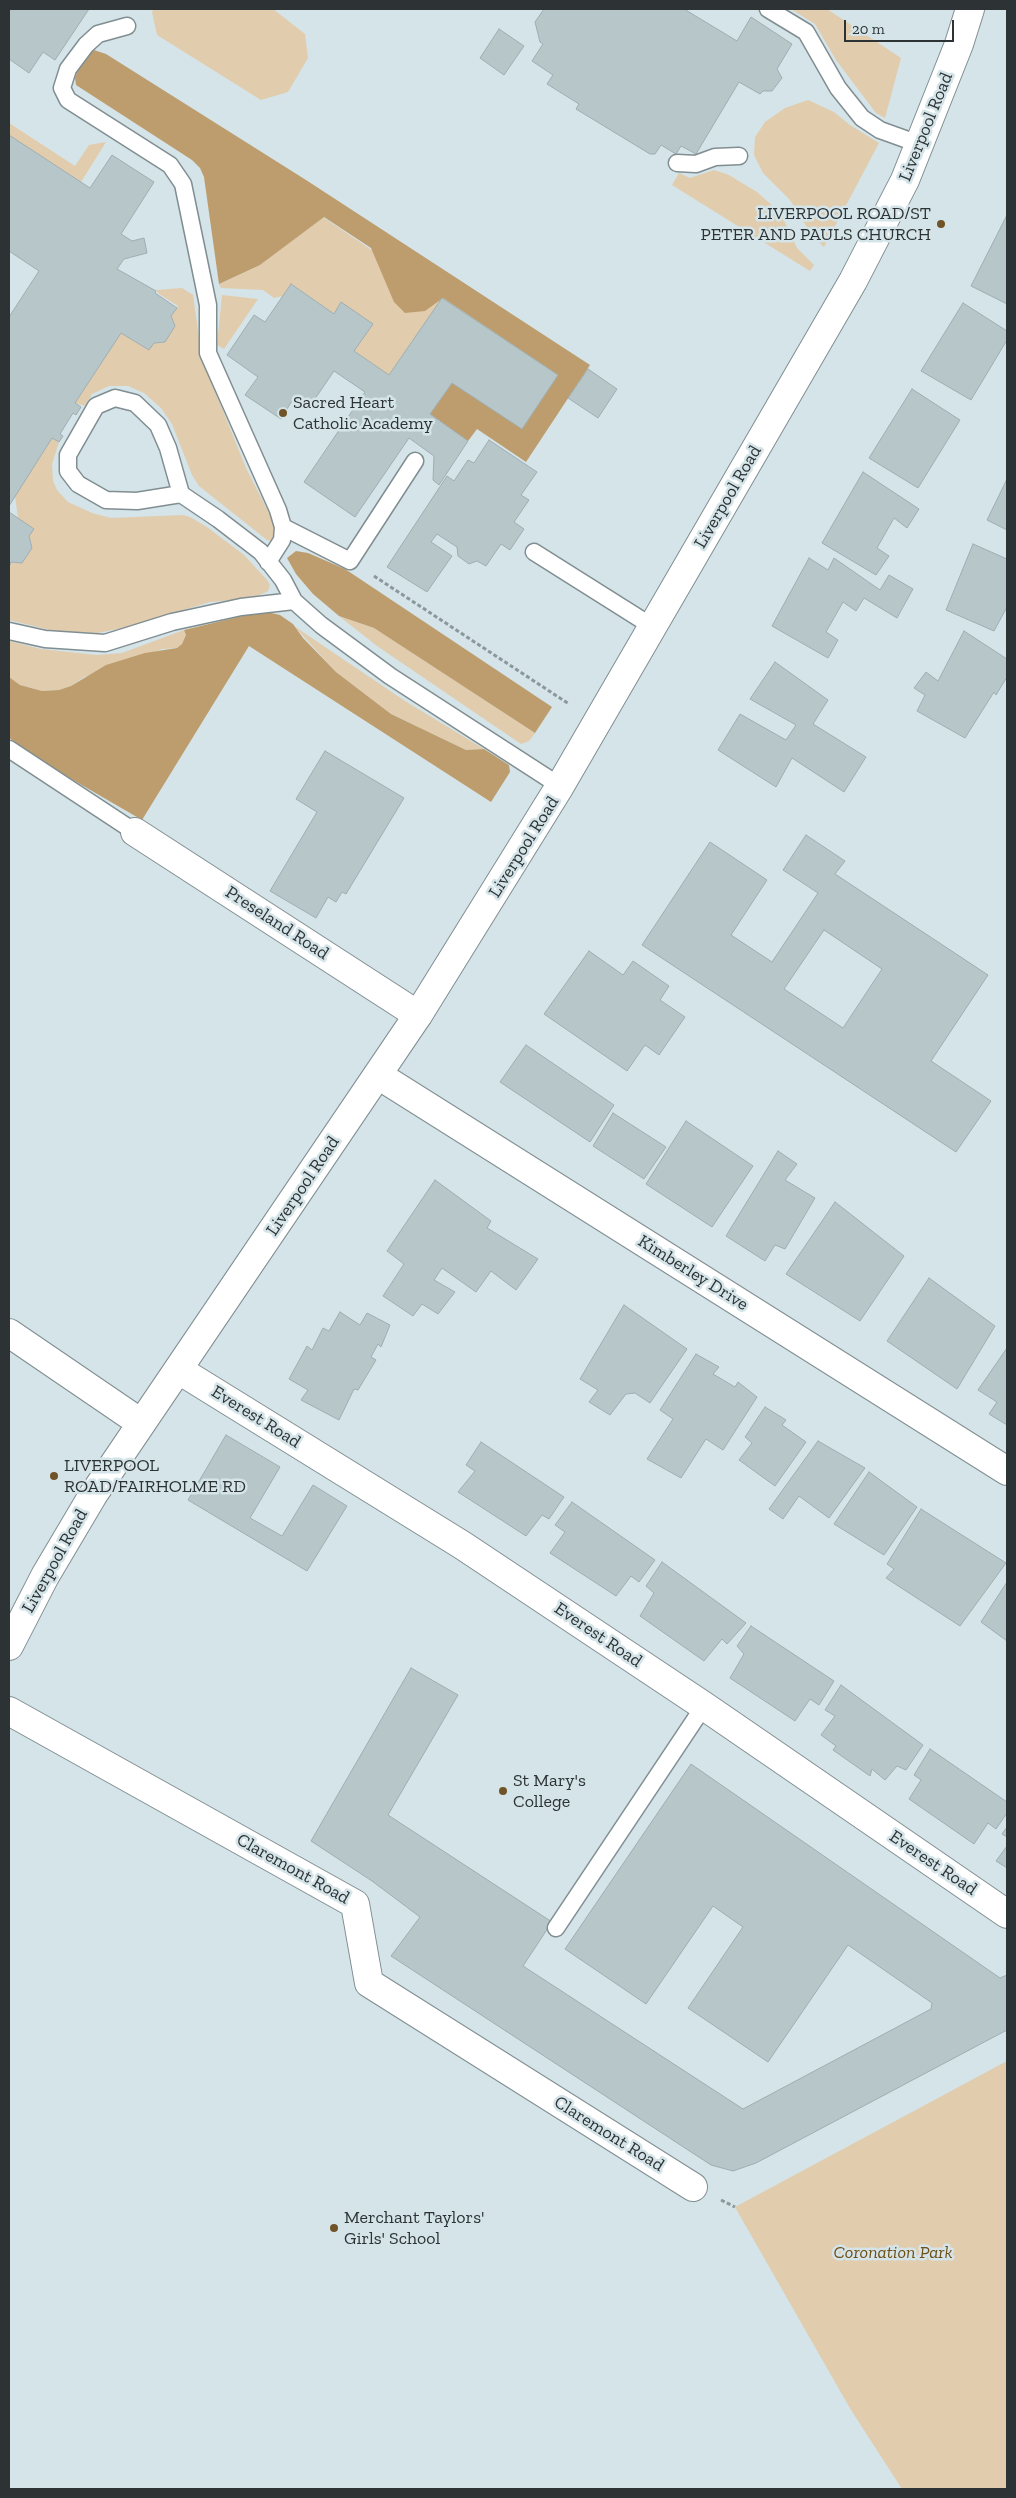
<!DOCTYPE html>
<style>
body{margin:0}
#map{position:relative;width:1016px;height:2498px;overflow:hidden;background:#d4e4e8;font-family:"Zilla Slab",serif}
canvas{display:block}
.frame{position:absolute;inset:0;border:10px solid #2d3335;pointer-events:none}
.scale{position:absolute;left:844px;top:20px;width:110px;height:22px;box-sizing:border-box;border:2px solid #2d3335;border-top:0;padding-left:6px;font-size:15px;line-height:18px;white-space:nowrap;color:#2d3335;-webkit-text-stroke:4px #d4e4e8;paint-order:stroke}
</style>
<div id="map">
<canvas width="1016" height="2498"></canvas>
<div class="frame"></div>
<div class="scale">20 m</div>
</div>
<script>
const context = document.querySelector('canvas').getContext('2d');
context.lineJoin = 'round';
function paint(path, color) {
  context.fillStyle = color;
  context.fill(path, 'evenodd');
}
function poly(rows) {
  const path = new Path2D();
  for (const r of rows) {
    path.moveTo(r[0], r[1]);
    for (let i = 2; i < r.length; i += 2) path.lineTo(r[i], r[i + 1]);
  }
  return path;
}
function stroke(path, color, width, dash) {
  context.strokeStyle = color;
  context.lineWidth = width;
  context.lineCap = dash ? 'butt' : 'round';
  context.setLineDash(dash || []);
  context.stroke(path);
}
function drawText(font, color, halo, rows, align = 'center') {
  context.font = font + ' "Zilla Slab",serif';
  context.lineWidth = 5;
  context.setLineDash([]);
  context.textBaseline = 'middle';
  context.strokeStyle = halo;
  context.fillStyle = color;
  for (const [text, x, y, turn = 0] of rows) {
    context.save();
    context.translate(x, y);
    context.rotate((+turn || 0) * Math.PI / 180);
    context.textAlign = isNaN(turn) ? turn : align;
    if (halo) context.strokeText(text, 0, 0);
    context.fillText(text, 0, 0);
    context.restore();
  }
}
paint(poly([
 [154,9,273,9,305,34,308,58,288,92,261,100,157,35,152,12],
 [791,9,827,9,901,58,885,118,876,113,836,60,815,24],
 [808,100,834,112,850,125,879,143,824,247,813,237,790,200,763,173,754,155,755,137,765,122,785,108],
 [9,123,75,166,89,145,106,142,81,182,9,135],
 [714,170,729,175,757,192,776,209,783,218,797,248,814,265,810,271,672,185,679,173,690,178],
 [323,217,442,298,389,375,354,351,372,324,341,303,334,314,291,284,283,296,274,298,263,290,221,288,219,284,260,265],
 [182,288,193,295,202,359,246,468,276,527,274,541,267,540,199,486,192,475,172,424,161,408,144,393,128,386,109,386,92,394,85,406,75,403,121,333,149,350,154,343,165,342,175,326,171,316,178,306,159,294,156,290],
 [222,295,258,299,224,349,217,345],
 [52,438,59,442,52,464,53,481,57,490,68,502,92,513,111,518,183,515,190,517,207,527,244,555,267,580,270,585,268,591,254,598,210,602,123,628,97,633,54,631,9,620,9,567,11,562,22,563,32,548,29,536,33,529,18,518,15,496],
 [339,616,374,628,535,733,529,741,521,744,377,646],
 [294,626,405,701,484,749,466,750,391,714,336,672],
 [184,630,186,635,182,644,177,648,162,649,84,677,71,686,59,690,42,691,20,685,9,677,9,641,41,649,97,655,122,653],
 [1007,2061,1007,2489,902,2489,851,2410,735,2207]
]), '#e1ccae');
paint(poly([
 [94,50,106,54,306,180,590,365,526,462,477,429,468,441,430,414,452,383,522,429,558,375,443,298,425,311,405,313,394,302,371,248,324,217,260,265,219,284,204,177,200,168,192,160,76,85,75,78,77,72,88,54],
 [296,551,308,553,345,569,552,707,535,733,374,628,339,616,313,594,296,574,287,558],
 [263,611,280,615,293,624,303,638,336,672,391,714,466,750,484,749,509,765,510,772,491,802,249,646,142,820,49,766,9,738,9,677,20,685,42,691,59,690,71,686,106,665,145,653,177,648,182,644,186,635,184,630]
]), '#bd9d6d');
const building = poly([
 [9,9,89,9,55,60,43,52,29,73,9,59,9,9],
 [544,9,684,9,737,41,751,17,792,44,777,69,782,78,772,91,763,91,760,94,739,82,696,154,681,146,676,154,661,145,655,154,650,154,576,109,579,104,547,84,553,75,532,61,543,44,540,42,535,22,544,9],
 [499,29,524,46,504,75,480,58,499,29],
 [9,135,90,188,112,155,154,182,121,234,132,241,144,238,147,253,124,259,117,269,156,291,155,293,177,308,171,316,175,326,165,342,154,343,149,350,121,333,75,403,81,407,76,415,73,413,60,434,63,436,59,442,52,438,9,506,9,317,39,271,9,251,9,135],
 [1006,217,1007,217,1007,304,971,286,1006,217],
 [291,284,334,314,341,302,373,324,354,351,389,375,442,298,558,375,522,429,452,383,430,414,468,441,439,485,433,480,434,456,409,438,355,517,304,482,365,392,334,371,308,409,293,399,281,419,245,395,258,377,227,355,254,315,265,322,291,284],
 [963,303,1007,331,1007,340,971,400,921,371,963,303],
 [588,369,617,389,598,418,568,398,588,369],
 [912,389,960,420,918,488,869,458,912,389],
 [489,440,537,472,521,495,529,500,514,522,524,529,510,550,501,544,486,566,477,561,469,564,458,556,457,547,437,534,431,542,452,556,427,592,387,567,447,476,454,481,468,460,474,463,489,440],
 [863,472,919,509,907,528,894,518,877,548,889,556,876,575,822,543,863,472],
 [1007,479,1007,530,987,520,1007,479],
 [9,512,34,529,29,536,32,548,22,563,11,562,9,567,9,512],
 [973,544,1007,559,1007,607,994,631,946,610,973,544],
 [809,558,828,570,834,558,880,590,889,575,913,589,897,618,864,598,856,611,843,602,826,632,838,640,828,658,772,626,809,558],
 [964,631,1007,659,1007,677,996,695,994,692,965,738,917,711,925,695,914,688,926,672,938,681,964,631],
 [775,662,828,700,813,724,866,757,844,792,792,758,776,787,718,750,740,714,786,740,796,725,750,699,775,662],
 [325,751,404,798,346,894,342,892,336,902,328,897,316,918,270,891,317,812,296,799,325,751],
 [806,835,845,861,835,874,988,975,931,1061,991,1101,956,1152,642,945,710,842,767,880,731,935,772,962,818,893,783,870,806,835],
 [824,930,882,969,843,1028,784,989,824,930],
 [589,951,623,975,633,961,669,986,660,1000,685,1017,659,1055,645,1045,627,1071,544,1014,589,951],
 [526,1045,614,1105,590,1142,500,1082,526,1045],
 [613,1113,666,1147,644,1179,593,1146,613,1113],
 [686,1121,753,1166,712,1227,646,1184,686,1121],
 [778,1151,797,1164,785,1180,815,1198,785,1249,775,1245,765,1261,726,1236,778,1151],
 [435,1180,491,1221,487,1228,538,1259,516,1290,491,1271,476,1292,442,1268,434,1280,455,1292,438,1314,422,1304,413,1316,383,1296,404,1264,387,1251,435,1180],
 [835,1202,904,1256,860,1321,786,1274,835,1202],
 [929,1278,995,1326,957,1389,887,1341,929,1278],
 [624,1305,687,1349,650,1403,635,1393,626,1394,610,1415,589,1402,598,1390,580,1379,624,1305],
 [340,1312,360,1325,367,1313,390,1325,381,1347,378,1344,371,1357,376,1360,358,1390,354,1389,339,1420,301,1400,308,1390,289,1379,307,1346,312,1350,323,1328,329,1331,340,1312],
 [1007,1348,1007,1425,989,1414,997,1402,978,1390,1007,1348],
 [696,1354,719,1367,713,1374,735,1387,738,1382,757,1397,723,1450,706,1439,681,1478,647,1459,673,1419,660,1410,696,1354],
 [765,1407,786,1420,782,1425,806,1442,775,1486,739,1460,752,1443,745,1437,765,1407],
 [226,1435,280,1467,250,1518,282,1536,313,1485,347,1506,307,1571,188,1500,226,1435],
 [818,1441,865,1468,829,1518,799,1496,783,1519,769,1509,818,1441],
 [481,1442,564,1497,549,1519,542,1515,526,1536,458,1492,475,1471,466,1465,481,1442],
 [869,1472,917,1507,884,1555,834,1524,869,1472],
 [572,1502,655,1560,639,1582,631,1576,616,1596,550,1553,565,1532,555,1525,572,1502],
 [921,1509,1006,1563,960,1626,886,1578,894,1569,887,1564,921,1509],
 [662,1562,746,1623,727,1644,722,1639,704,1661,640,1616,654,1593,646,1586,662,1562],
 [1007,1582,1007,1641,981,1622,1007,1582],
 [751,1626,834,1681,819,1705,810,1699,795,1721,730,1678,744,1654,737,1646,751,1626],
 [411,1668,458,1695,388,1815,552,1922,523,1966,743,2109,931,2009,932,2003,848,1945,768,2062,688,2008,743,1927,713,1906,646,2004,565,1949,691,1764,1000,1978,1007,1975,1007,2030,756,2163,733,2171,711,2165,391,1956,420,1917,372,1881,311,1841,411,1668],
 [841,1685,923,1745,906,1770,897,1766,885,1780,872,1769,870,1776,833,1750,836,1746,821,1735,835,1716,825,1710,841,1685],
 [930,1749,1007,1802,1007,1813,996,1829,988,1823,974,1844,909,1799,921,1780,914,1775,930,1749],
 [1007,1827,1007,1837,1002,1834,1007,1827],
 [1007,1846,1007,1868,996,1861,1007,1846]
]);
paint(building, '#b6c6c9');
stroke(building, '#9eadb1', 1);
const lane = poly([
 [768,9,806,32,838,88,862,118,880,130,919,144],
 [127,26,98,34,86,45,68,69,62,88,68,100,170,165,183,184,208,305,208,353,278,510,283,527,282,540,268,562],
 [677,163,696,164,715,157,739,156],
 [181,494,137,501,106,500,78,484,68,471,68,455,96,406,115,398,135,403,158,425,168,448,181,494,218,519,261,552,283,580,294,601],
 [283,527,350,561,415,461],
 [534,552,653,627],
 [9,631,45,639,105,643,172,622,241,607,294,601,321,625,390,676,560,786],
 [9,749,135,832],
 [556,1928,704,1706]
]);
const street = poly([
 [135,832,418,1015],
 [378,1075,1007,1471],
 [9,1333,141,1423],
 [179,1370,462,1545,704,1706,1007,1914],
 [9,1711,355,1904,369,1983,693,2187]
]);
const highway = poly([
 [9,1646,45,1576,93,1495,418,1015,560,786,853,281,905,180,959,44,970,9]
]);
stroke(lane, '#808e92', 19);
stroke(street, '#808e92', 30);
stroke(highway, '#808e92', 30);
stroke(poly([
 [374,576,569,704],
 [721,2200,735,2207]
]), '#8b979a', 3, [4, 2.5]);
stroke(lane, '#fff', 16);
stroke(street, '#fff', 28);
stroke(highway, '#fff', 28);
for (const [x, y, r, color] of [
 [941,224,5,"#705427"],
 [283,413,5,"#705427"],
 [54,1476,5,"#705427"],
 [503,1791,5,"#705427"],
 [334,2228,5,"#705427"]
]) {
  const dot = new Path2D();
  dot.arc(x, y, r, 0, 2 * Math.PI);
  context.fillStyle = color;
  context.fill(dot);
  stroke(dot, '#d4e4e8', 2);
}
drawText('18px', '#2d3335', '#d4e4e8', [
 ["Liverpool Road",926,127,-68],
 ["Liverpool Road",728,497,-60],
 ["Liverpool Road",524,847,-58],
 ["Preseland Road",277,923,33],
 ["Liverpool Road",303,1186,-56],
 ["Kimberley Drive",693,1273,32],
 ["Everest Road",256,1417,32],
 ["Liverpool Road",55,1561,-61],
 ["Everest Road",598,1635,34],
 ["Everest Road",933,1863,34],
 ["Claremont Road",293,1869,29],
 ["Claremont Road",609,2134,32]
]);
drawText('18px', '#2d3335', '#d4e4e8', [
 ["LIVERPOOL ROAD/ST",931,214,"right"],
 ["PETER AND PAULS CHURCH",931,235,"right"],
 ["Sacred Heart",293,403],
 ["Catholic Academy",293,424],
 ["LIVERPOOL",64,1466],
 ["ROAD/FAIRHOLME RD",64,1487],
 ["St Mary's",513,1781],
 ["College",513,1802],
 ["Merchant Taylors'",344,2218],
 ["Girls' School",344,2239]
], 'left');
drawText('italic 18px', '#6f4e14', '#d4e4e8', [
 ["Coronation Park",893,2253]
]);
</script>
